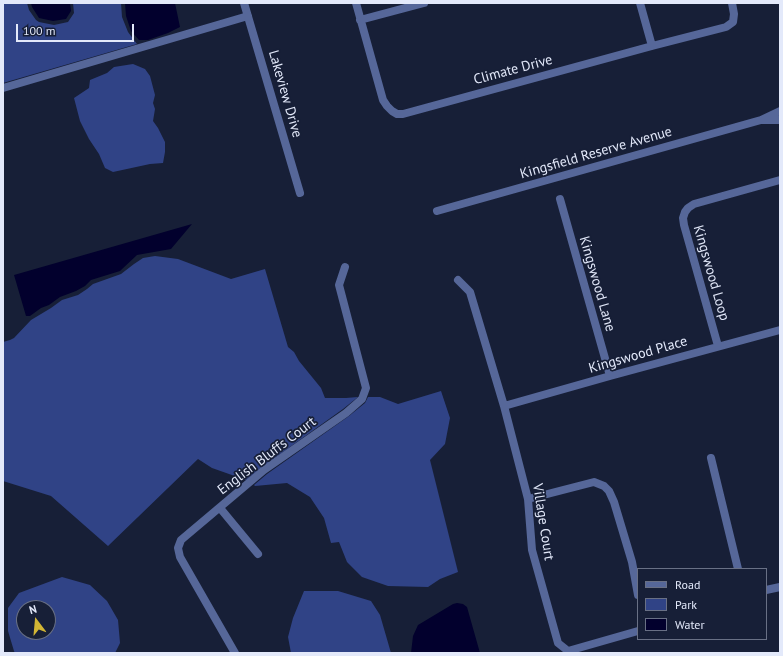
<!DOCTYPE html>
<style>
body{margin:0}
#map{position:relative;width:783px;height:656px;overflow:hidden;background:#171f37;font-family:"PT Sans",sans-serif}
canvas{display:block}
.frame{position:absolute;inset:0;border:4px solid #e3e9fa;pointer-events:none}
.legend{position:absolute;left:637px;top:568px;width:130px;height:72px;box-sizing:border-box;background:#171f37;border:1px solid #697085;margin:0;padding:5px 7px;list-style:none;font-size:12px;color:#e3e9fa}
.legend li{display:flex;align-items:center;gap:8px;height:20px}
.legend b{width:20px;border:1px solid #697085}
.north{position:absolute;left:16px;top:600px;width:40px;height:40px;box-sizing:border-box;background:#171f37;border:1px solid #697085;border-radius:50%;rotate:344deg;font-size:11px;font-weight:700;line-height:16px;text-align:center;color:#e3e9fa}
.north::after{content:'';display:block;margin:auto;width:14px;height:18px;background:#d2b635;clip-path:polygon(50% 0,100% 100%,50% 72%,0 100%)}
.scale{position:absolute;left:16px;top:24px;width:118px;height:18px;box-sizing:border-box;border:2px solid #e3e9fa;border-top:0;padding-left:5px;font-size:12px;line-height:14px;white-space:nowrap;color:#e3e9fa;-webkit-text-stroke:3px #171f37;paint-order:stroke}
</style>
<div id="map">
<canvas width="783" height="656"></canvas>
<div class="frame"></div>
<ul class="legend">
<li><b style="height:5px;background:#566799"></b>Road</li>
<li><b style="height:11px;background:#304386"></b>Park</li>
<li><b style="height:11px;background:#02002d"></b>Water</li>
</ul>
<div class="north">N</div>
<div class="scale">100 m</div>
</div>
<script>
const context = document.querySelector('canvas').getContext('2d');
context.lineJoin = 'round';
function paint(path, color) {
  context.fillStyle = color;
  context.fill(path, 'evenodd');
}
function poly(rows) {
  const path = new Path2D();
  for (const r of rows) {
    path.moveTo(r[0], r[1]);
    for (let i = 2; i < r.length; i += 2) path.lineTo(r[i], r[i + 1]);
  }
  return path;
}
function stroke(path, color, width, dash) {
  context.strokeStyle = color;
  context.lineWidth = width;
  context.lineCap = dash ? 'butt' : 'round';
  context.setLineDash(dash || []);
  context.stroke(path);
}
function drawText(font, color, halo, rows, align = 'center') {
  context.font = font + ' "PT Sans",sans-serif';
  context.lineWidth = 3.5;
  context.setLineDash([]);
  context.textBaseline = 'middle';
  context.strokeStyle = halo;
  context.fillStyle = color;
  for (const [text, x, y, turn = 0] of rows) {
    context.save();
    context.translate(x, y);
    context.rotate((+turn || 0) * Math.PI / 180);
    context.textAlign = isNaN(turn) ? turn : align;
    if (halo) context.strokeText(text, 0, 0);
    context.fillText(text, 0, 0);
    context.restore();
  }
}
paint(poly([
 [3,3,27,3,29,10,36,20,39,22,54,25,68,22,74,13,73,3,121,3,122,17,128,32,137,44,3,83],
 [133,64,145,69,150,76,155,95,153,103,155,109,153,121,158,128,165,142,165,152,163,163,150,164,113,172,105,168,99,154,89,139,80,121,74,98,89,88,90,80,107,73,114,67],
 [155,256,178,259,231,279,265,269,288,347,294,352,299,361,321,388,325,398,346,398,358,397,343,409,262,467,246,480,212,468,198,459,108,546,51,496,3,481,3,342,10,340,14,338,31,320,51,308,62,300,78,295,87,289,93,284,121,274,134,264,143,258],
 [441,391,450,418,445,444,430,460,458,572,440,579,428,587,388,586,362,577,347,562,339,542,331,543,324,518,310,497,287,483,255,486,254,485,267,474,349,416,365,403,368,397,380,397,398,404],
 [62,577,90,585,107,601,118,620,120,643,115,653,15,653,14,651,8,631,8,608,19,593],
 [24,608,48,608,48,632,24,632],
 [304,591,338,591,371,601,380,615,391,653,291,653,288,637,293,618]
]), '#304386');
paint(poly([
 [31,3,70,3,71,11,66,19,53,21,39,18,32,7],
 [125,3,175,3,180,27,168,33,148,40,139,40,131,31,126,16],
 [192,224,171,249,137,255,120,271,91,280,85,286,76,291,60,297,49,305,41,308,30,316,26,316,14,275],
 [457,603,463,604,467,607,480,653,411,653,413,636,418,625,453,604]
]), '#02002d');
stroke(poly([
 [244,3,300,193],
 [356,3,383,100,387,106,392,111,397,114,403,114,652,46,726,27,733,22,734,14,732,3],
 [640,3,652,46],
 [360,20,424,3],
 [3,88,248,16],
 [762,120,780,120],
 [560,199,610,376],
 [437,211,761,120,780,111],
 [458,280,470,292,504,406,528,499,532,550,558,643,568,651,638,631],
 [718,346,684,225,683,218,685,212,688,208,694,204,780,180],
 [504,406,610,376,780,330],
 [711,458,738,569],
 [528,499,594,482,604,486,609,491,614,502,632,562,638,595],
 [220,508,258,554],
 [766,590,780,587],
 [235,653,180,557,178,548,181,540,264,470,346,413,362,399,366,388,339,285,345,267]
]), '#566799', 8);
drawText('14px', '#e3e9fa', '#171f37', [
 ["Climate Drive",513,70,-15],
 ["Lakeview Drive",285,94,74],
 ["Kingsfield Reserve Avenue",596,153,-16],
 ["Kingswood Loop",711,273,74],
 ["Kingswood Lane",597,284,74],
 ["Kingswood Place",638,355,-16],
 ["English Bluffs Court",267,456,-37],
 ["Village Court",543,522,81]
]);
</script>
